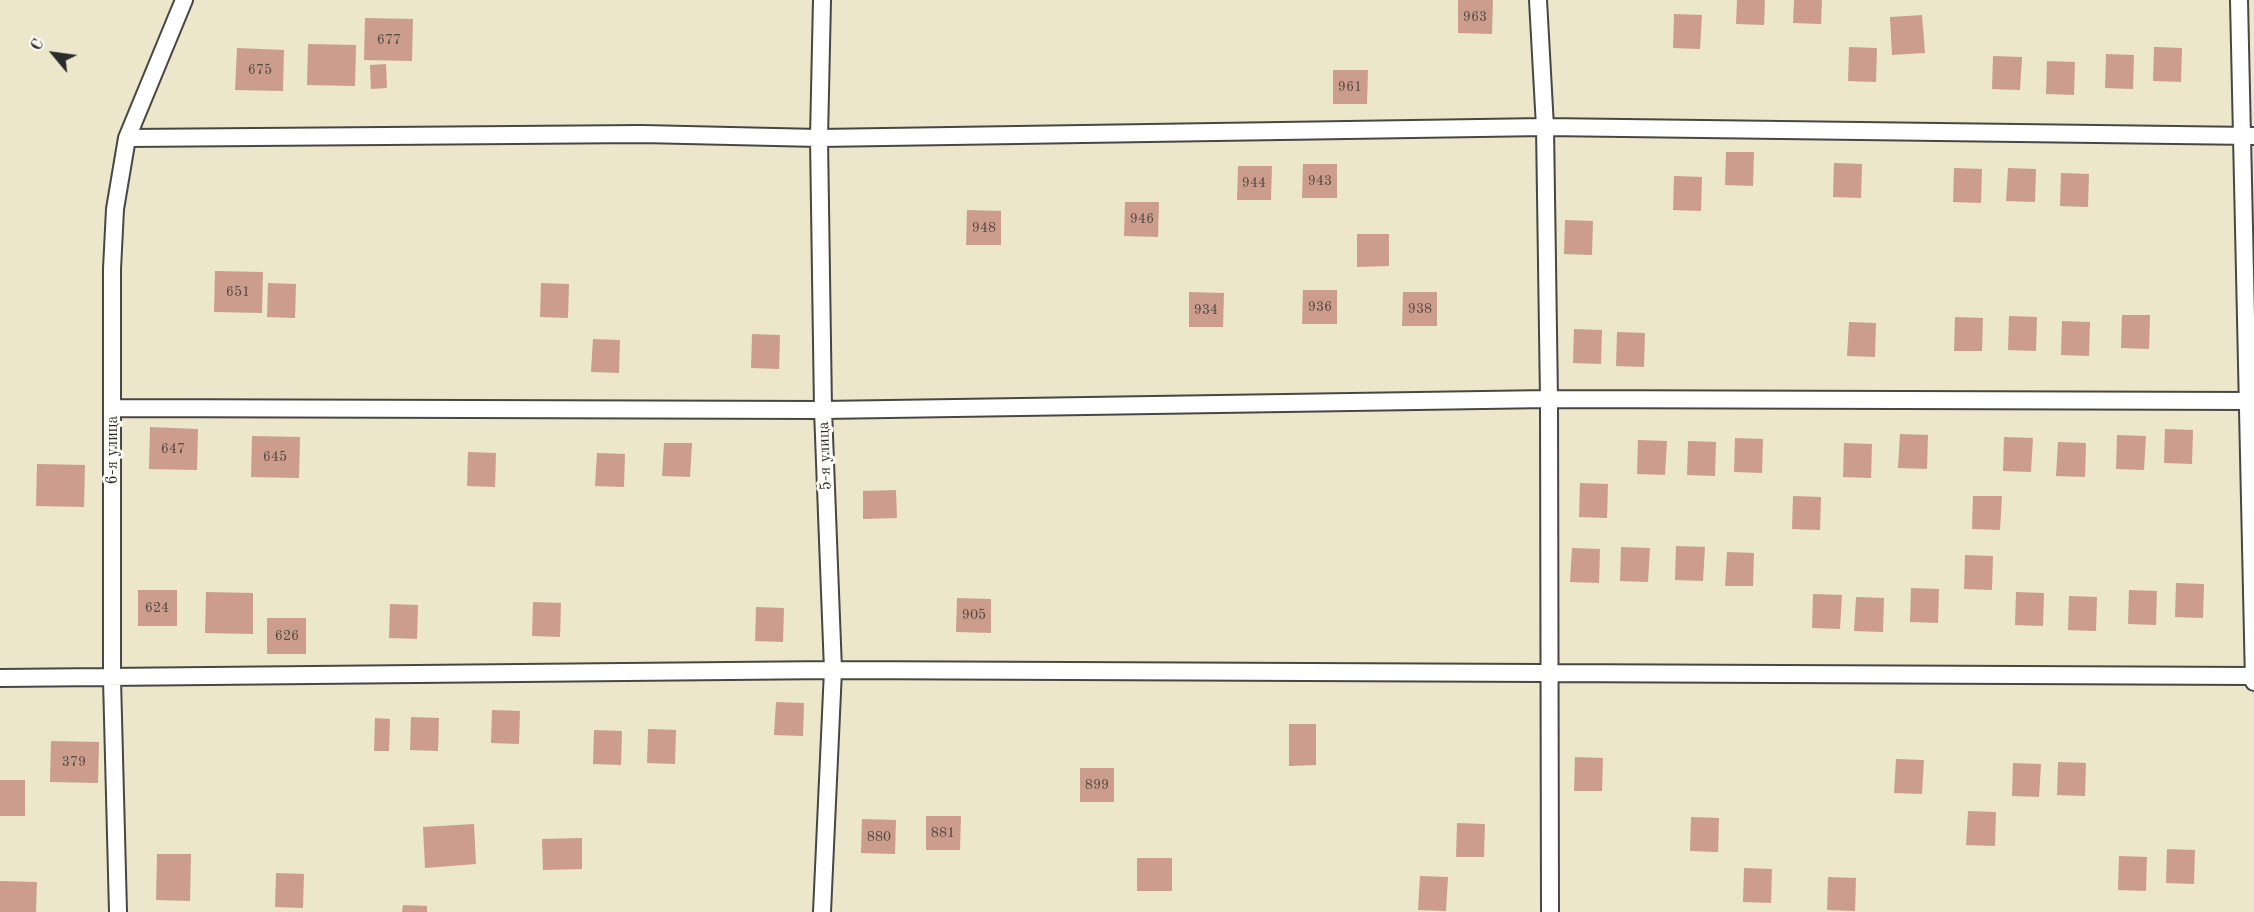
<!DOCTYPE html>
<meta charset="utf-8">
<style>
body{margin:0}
#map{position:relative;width:2254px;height:912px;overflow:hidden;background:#ece6ca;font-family:"Old Standard TT",serif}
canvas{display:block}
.north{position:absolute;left:24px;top:24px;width:60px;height:60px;-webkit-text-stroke:4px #fdfcf7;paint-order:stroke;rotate:299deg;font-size:16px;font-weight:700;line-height:24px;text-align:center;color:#2b2b2b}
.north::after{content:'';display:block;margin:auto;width:21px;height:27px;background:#2b2b2b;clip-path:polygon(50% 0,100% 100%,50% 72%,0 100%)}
</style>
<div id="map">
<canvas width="2254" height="912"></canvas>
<div class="north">С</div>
</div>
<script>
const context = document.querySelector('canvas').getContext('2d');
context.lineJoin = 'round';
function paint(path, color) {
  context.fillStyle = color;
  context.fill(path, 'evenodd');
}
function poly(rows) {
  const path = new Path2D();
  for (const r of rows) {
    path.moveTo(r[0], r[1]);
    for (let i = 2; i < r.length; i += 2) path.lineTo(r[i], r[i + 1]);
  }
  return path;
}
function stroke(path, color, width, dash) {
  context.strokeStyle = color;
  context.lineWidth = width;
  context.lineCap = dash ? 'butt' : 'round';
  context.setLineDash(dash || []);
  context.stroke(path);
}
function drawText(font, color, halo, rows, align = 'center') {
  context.font = font + ' "Old Standard TT",serif';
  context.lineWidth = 6;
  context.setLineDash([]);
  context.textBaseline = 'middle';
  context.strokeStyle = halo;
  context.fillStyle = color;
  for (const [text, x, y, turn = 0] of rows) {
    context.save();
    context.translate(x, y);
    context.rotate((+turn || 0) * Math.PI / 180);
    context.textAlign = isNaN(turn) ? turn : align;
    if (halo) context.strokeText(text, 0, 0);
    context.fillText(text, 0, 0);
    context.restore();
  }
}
paint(poly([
 [1458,0,1493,0,1492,34,1458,33],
 [1737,0,1765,0,1764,25,1736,24],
 [1794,0,1822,0,1821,24,1793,23],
 [1674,14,1702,15,1700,49,1673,48],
 [1922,15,1925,53,1892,55,1890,17],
 [365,18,413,19,412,61,364,60],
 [308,44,356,45,355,86,307,85],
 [1849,47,1877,48,1876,82,1848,81],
 [2154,47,2182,48,2181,82,2153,81],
 [237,48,284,50,283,91,235,90],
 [2106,54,2134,55,2133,89,2105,88],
 [1993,56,2022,57,2020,90,1992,89],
 [2047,61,2075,62,2074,95,2046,94],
 [386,64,387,88,371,89,370,65],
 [1333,70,1368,70,1367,104,1333,104],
 [1726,152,1754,152,1753,186,1725,185],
 [1834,163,1862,164,1861,198,1833,197],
 [1303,164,1337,164,1337,198,1302,198],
 [1238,166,1272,166,1271,200,1237,200],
 [1954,168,1982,169,1981,203,1953,202],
 [2008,168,2036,169,2035,202,2006,201],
 [2061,173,2089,174,2088,207,2060,206],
 [1674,176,1702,177,1701,211,1673,210],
 [1125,202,1159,202,1158,237,1124,236],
 [967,210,1001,211,1001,245,966,245],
 [1565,220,1593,221,1592,255,1564,254],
 [1357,234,1389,234,1389,266,1357,267],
 [215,271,263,272,262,313,214,312],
 [268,283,296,284,295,318,267,317],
 [541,283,569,284,568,318,540,317],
 [1303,290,1337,290,1337,324,1302,324],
 [1189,292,1224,293,1223,327,1189,327],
 [1403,292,1437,292,1437,326,1402,326],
 [2122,315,2150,315,2149,349,2121,348],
 [2009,316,2037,317,2036,351,2008,350],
 [1955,317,1983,318,1982,351,1954,351],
 [2062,321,2090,322,2089,356,2061,355],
 [1849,322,1876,323,1875,357,1847,356],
 [1574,329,1602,330,1601,364,1573,363],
 [1617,332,1645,333,1644,367,1616,366],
 [752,334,780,335,779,369,751,368],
 [593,339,620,340,619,373,591,372],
 [150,427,198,429,197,470,149,469],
 [2165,429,2193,430,2192,464,2164,463],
 [1900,434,1928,435,1927,469,1898,468],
 [2117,435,2146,436,2144,470,2116,469],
 [252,436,300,437,299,478,251,477],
 [2004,437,2033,438,2031,472,2003,471],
 [1735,438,1763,439,1762,473,1734,472],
 [1638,440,1667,441,1665,475,1637,474],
 [1688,441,1716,442,1715,476,1687,475],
 [2058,442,2086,443,2085,477,2056,476],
 [664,443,692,443,690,477,662,476],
 [1844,443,1872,444,1871,478,1843,477],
 [468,452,496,453,495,487,467,486],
 [597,453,625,454,624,487,595,486],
 [37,464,85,465,84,507,36,506],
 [1580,483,1608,484,1607,518,1579,517],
 [896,490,897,518,863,519,863,491],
 [1793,496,1821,497,1820,530,1792,529],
 [1973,496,2002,496,2000,530,1972,529],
 [1676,546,1705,547,1703,581,1675,580],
 [1621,547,1650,548,1648,582,1620,581],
 [1572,548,1600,549,1599,583,1570,582],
 [1727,552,1754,553,1753,586,1725,586],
 [1965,555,1993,556,1992,590,1964,589],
 [2176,583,2204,584,2203,618,2175,617],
 [1911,588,1939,589,1938,623,1910,622],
 [138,590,177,590,177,626,138,626],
 [2129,590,2157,591,2156,625,2128,624],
 [206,592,253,593,253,634,205,633],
 [2016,592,2044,593,2043,626,2015,625],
 [1813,594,1842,595,1840,629,1812,628],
 [2069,596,2097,597,2096,631,2068,630],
 [1856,597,1884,598,1883,632,1854,631],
 [957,598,991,599,991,633,956,632],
 [533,602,561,603,560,637,532,636],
 [390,604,418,605,417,639,389,638],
 [756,607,784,608,783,642,755,641],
 [267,618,306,618,306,654,267,654],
 [776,702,804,703,803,736,774,735],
 [492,710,520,711,519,744,491,743],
 [411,717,439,718,438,751,410,750],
 [375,718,390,719,389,751,374,751],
 [1289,724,1316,724,1316,765,1289,766],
 [648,729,676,730,675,764,647,763],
 [594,730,622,731,621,765,593,764],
 [51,741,99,742,98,783,50,782],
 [1575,757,1603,758,1602,791,1574,791],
 [1896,759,1924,760,1922,794,1894,793],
 [2058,762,2086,763,2085,796,2057,795],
 [2013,763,2041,764,2039,797,2012,796],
 [1080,768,1114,768,1114,802,1080,802],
 [0,780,25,780,25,816,0,816],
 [1968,811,1996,812,1995,846,1966,845],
 [926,816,961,816,960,850,926,850],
 [1691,817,1719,818,1718,852,1690,851],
 [862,819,896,820,895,854,861,853],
 [1457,823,1485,824,1484,857,1456,857],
 [474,824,476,864,425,868,423,827],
 [582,838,582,869,543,870,542,839],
 [2167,849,2195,850,2194,884,2166,883],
 [157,854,191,854,190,901,156,900],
 [2119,856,2147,857,2146,891,2118,890],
 [1137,858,1172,858,1172,891,1137,891],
 [1744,868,1772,869,1771,903,1743,902],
 [276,873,304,874,303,908,275,907],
 [1420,876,1448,877,1446,911,1418,910],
 [1828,877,1856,878,1855,911,1827,910],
 [0,881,37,882,36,912,0,912],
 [403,905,427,906,427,912,402,912]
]), '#cc9d8c');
const minor = poly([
 [822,0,819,138,823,410,833,670,822,912],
 [1538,0,1545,127,1549,399,1550,912],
 [2239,0,2254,682],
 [127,138,642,134,819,138,1545,127,2254,136],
 [114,408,823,410,1549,399,2254,401],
 [0,678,833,670,2254,676],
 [118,912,112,679,112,269,115,209,127,138,184,0]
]);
stroke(minor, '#484743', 20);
stroke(minor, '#fff', 16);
drawText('14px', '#534843', null, [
 ["963",1475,17],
 ["677",389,40],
 ["675",260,70],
 ["961",1350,87],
 ["943",1320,181],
 ["944",1254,183],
 ["946",1142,219],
 ["948",984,228],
 ["651",238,292],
 ["936",1320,307],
 ["938",1420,309],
 ["934",1206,310],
 ["647",173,449],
 ["645",275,457],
 ["624",157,608],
 ["905",974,615],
 ["626",287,636],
 ["379",74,762],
 ["899",1097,785],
 ["881",943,833],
 ["880",879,837]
]);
drawText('16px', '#2b2b2b', '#fdfcf7', [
 ["6-я улица",113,450,-90],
 ["5-я улица",825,456,-92]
]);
</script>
